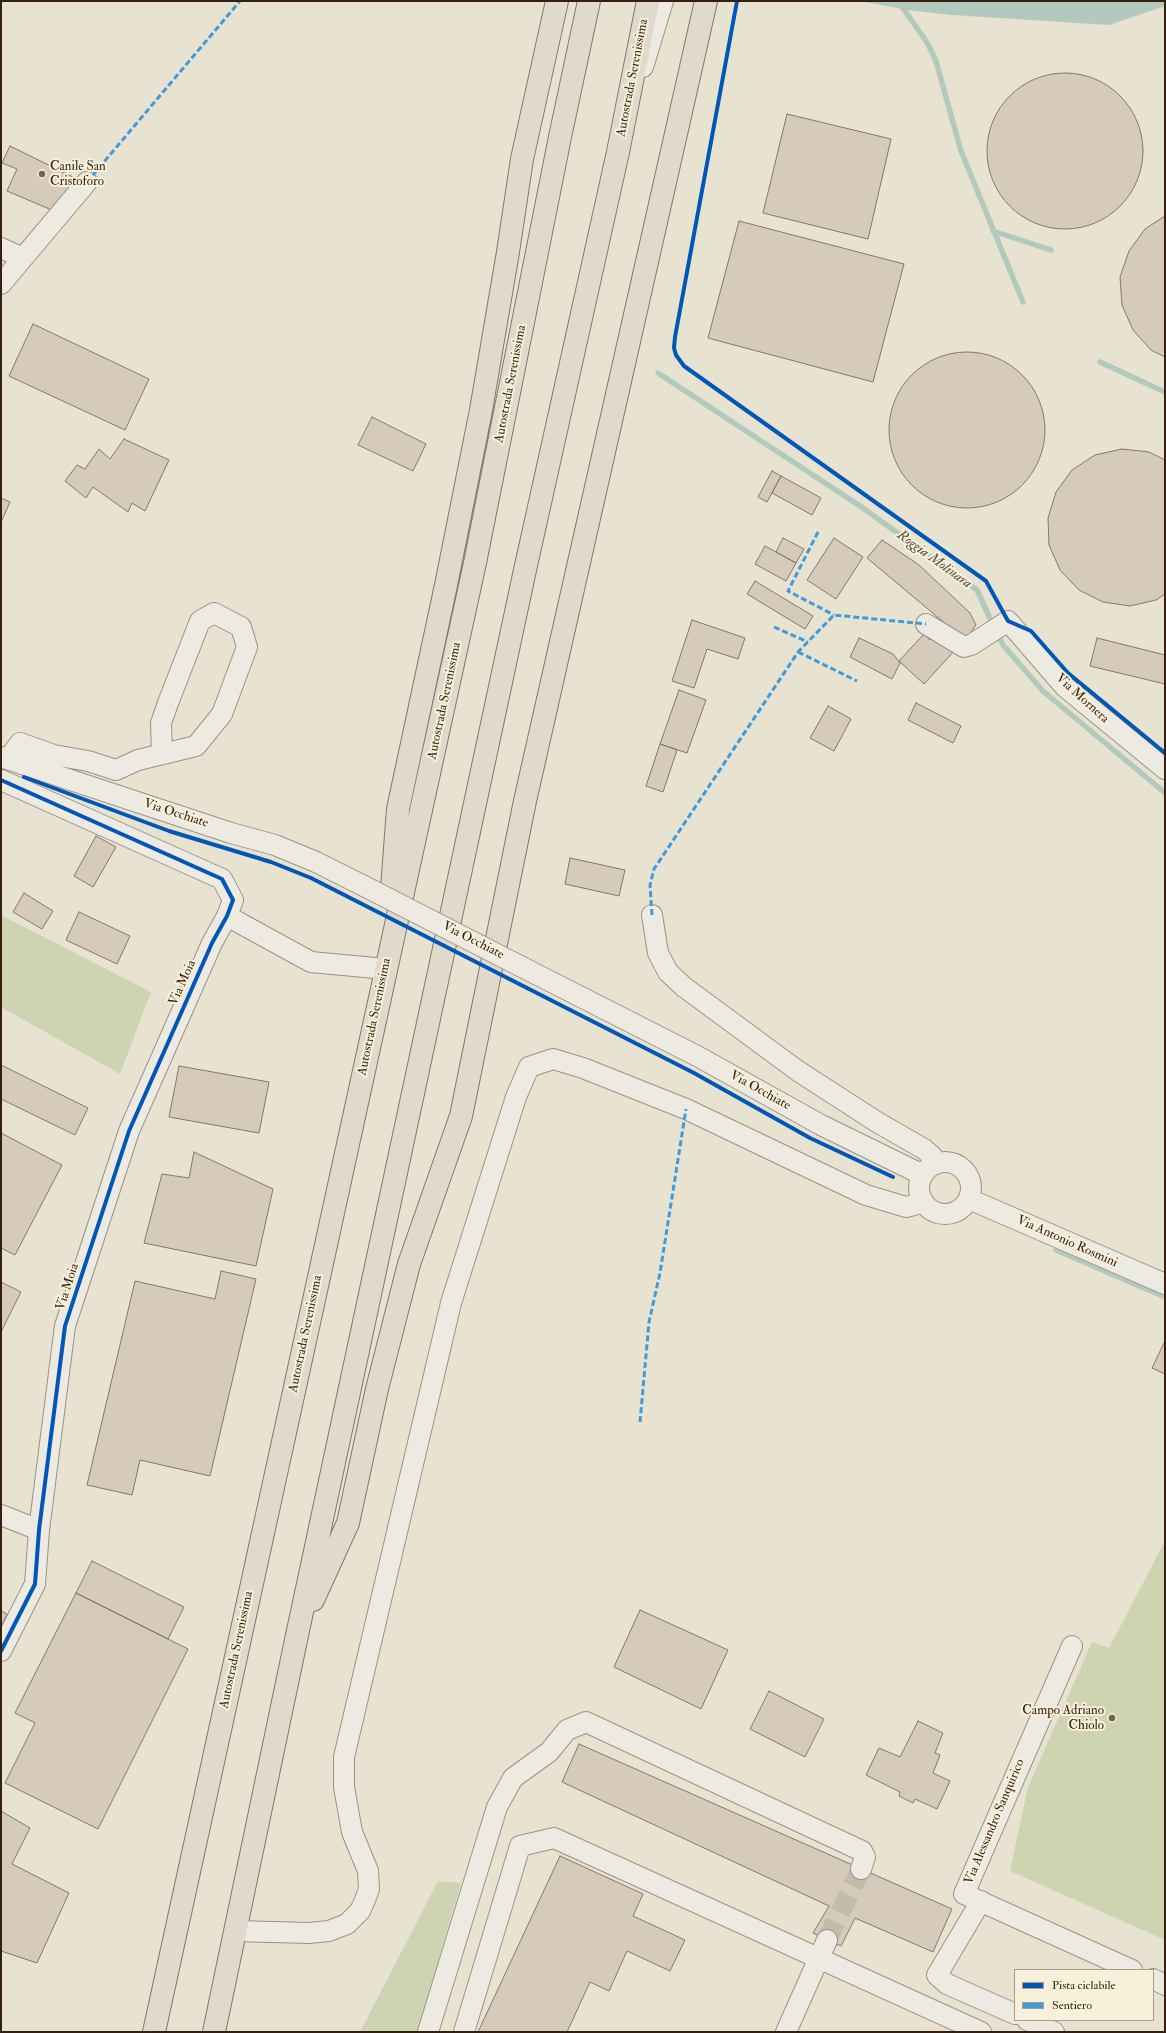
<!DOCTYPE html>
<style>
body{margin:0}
#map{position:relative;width:1166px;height:2033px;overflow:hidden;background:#e8e3d1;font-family:"IM FELL Double Pica",serif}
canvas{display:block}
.frame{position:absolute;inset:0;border:2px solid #361e10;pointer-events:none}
.legend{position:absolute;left:1014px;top:1969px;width:140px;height:52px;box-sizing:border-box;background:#f7f0db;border:1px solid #aa9c8a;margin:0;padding:5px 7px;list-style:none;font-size:12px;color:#361e10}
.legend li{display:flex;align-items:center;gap:8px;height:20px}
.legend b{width:20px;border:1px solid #aa9c8a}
</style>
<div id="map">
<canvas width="1166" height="2033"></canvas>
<div class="frame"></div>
<ul class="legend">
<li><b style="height:5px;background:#0057b8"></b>Pista ciclabile</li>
<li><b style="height:5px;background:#3e9bde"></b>Sentiero</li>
</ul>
</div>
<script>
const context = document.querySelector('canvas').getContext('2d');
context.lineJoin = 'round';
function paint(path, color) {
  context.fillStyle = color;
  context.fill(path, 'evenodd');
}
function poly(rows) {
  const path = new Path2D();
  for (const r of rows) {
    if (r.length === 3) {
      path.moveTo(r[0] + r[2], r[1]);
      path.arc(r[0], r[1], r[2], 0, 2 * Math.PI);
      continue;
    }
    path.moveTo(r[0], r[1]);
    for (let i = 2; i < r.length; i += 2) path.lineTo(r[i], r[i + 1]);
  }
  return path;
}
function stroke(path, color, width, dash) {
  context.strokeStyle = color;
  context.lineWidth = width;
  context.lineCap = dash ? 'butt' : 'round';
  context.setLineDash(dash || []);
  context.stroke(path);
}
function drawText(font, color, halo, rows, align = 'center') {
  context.font = font + ' "IM FELL Double Pica",serif';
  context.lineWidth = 4;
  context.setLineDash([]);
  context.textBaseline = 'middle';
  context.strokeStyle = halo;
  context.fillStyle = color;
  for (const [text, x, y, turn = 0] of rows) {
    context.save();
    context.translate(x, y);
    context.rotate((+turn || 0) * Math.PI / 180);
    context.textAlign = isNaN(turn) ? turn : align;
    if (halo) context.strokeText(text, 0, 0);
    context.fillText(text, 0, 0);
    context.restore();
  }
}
paint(poly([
 [1,915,151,992,120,1074,1,1007],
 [1165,1541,1165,1940,1010,1871,1028,1787,1092,1642,1109,1648],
 [438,1881,461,1883,417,2032,360,2032]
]), '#ced3b1');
paint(poly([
 [860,1,1165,1,1165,6,1109,25,952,15,907,10]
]), '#b2cabd');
stroke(poly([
 [898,1,928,44,936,61,961,151,1023,302],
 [993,231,1051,250],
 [1100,362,1165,392],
 [658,373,860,506,977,590,993,625],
 [997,633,1003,645,1043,691,1165,793],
 [1056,1250,1165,1297]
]), '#b2cabd', 5.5);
const building = poly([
 [1065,151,78],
 [787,114,891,139,868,239,763,213,787,114],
 [10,146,79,180,54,211,7,191,17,169,2,163,10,146],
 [1165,216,1165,357,1151,350,1133,330,1122,305,1120,277,1129,251,1145,229,1165,216],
 [739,221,904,264,873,382,708,338,739,221],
 [33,324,149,379,125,430,9,376,33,324],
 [967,430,78],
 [372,417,426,444,413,471,358,445,372,417],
 [124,439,169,460,145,511,132,503,128,512,93,487,86,498,65,481,77,465,85,469,99,449,110,459,124,439],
 [1122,449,1149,452,1165,460,1165,594,1156,600,1130,606,1103,602,1079,590,1060,570,1049,545,1048,518,1056,492,1072,470,1095,455,1122,449],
 [772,471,781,476,767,502,758,497,772,471],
 [781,476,821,498,812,515,772,493,781,476],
 [1,498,10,502,1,522,1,498],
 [783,538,804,549,796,563,776,552,783,538],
 [834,538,863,557,836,599,807,580,834,538],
 [882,540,919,565,970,613,976,625,965,640,867,558,882,540],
 [765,546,796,563,786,581,755,564,765,546],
 [755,581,813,616,805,629,747,594,755,581],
 [692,620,745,638,738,659,707,649,694,688,672,681,692,620],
 [937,633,955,650,924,684,899,661,924,634,930,640,937,633],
 [859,638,893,654,900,663,892,679,850,657,859,638],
 [1097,638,1165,655,1165,684,1090,666,1097,638],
 [679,690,706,700,687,753,660,744,679,690],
 [916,703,961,726,953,743,908,720,916,703],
 [828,706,851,719,834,751,810,738,828,706],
 [660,744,677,750,663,792,646,786,660,744],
 [96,836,116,847,93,887,74,876,96,836],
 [570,858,625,870,619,896,565,884,570,858],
 [24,893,53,911,42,929,13,912,24,893],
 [79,912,130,936,117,964,66,940,79,912],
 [1,1065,88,1108,75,1135,1,1099,1,1065],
 [179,1066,269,1082,259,1133,169,1117,179,1066],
 [1,1133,62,1165,15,1255,1,1248,1,1133],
 [194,1152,273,1189,256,1266,144,1243,162,1174,189,1178,194,1152],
 [221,1271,256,1279,210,1476,140,1460,132,1495,87,1485,135,1281,215,1299,221,1271],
 [1,1282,21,1292,1,1332,1,1282],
 [1164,1343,1165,1344,1165,1374,1152,1368,1164,1343],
 [92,1561,184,1607,168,1639,76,1593,92,1561],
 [76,1593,188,1649,98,1829,5,1783,35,1723,15,1713,76,1593],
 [640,1610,728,1650,701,1709,614,1667,640,1610],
 [1,1611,7,1614,1,1627,1,1611],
 [769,1691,824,1719,805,1757,750,1729,769,1691],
 [918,1721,943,1733,935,1753,940,1755,933,1773,950,1781,937,1809,915,1799,913,1803,899,1796,900,1792,866,1775,879,1748,900,1757,918,1721],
 [579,1744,952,1909,933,1952,855,1918,841,1946,813,1933,829,1906,562,1782,579,1744],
 [1,1811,30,1828,12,1864,69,1893,37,1963,1,1951,1,1811],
 [560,1856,643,1894,633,1916,685,1940,670,1971,627,1951,609,1991,590,1982,567,2032,478,2032,560,1856]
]);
paint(building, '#d6cabb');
stroke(building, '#80786d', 1);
stroke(poly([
 [827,1940,861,1869]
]), '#c4bcaa', 20, [20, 10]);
const minor = poly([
 [643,67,663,1],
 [1,248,23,258],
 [1,284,87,182],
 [926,624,964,647,971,645,1008,621,1065,687,1165,769],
 [1,757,231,833,275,845,316,862,362,885],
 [8,759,20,743,54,755,88,761,116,770,138,760,196,746,222,714,247,647,241,627,214,613,200,621,168,703,161,723,162,754],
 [1,780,222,879,233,900,227,916,212,943,129,1131,65,1326,39,1530,35,1584,1,1651],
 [652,915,658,953,668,972,684,987,798,1071,877,1122,924,1149,932,1156,936,1164],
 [227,916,311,962,386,969],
 [522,967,699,1057,821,1125,923,1175],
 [945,1188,26],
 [969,1199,1165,1284],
 [1,1515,39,1530],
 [1072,1646,964,1894,1132,1970],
 [981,1901,937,1975,947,1984,1015,2014],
 [235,1931,309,1933,329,1931,347,1924,360,1911,365,1900,369,1889,368,1871,352,1832,344,1787,344,1757,451,1303,516,1097,529,1067,553,1059,583,1068,686,1109,866,1195,906,1207,914,1205,923,1201],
 [1153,1979,1165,1985],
 [1027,2020,1054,2032],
 [428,2032,497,1807,513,1778,549,1752,567,1730,586,1722,862,1851,865,1857,861,1869],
 [464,2032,520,1846,554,1838,981,2032],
 [786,2032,827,1940]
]);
const highway = poly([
 [392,888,398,809,446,585,481,410,508,252,522,159,557,1],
 [313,1600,348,1523,377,1389,409,1264,461,1116,525,801,706,1],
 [154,2032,475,563,560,137,589,1],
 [214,2032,296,1640,525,570,618,152,648,1]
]);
stroke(minor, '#999387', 22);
stroke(highway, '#80786d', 24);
stroke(minor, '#edeae1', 20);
stroke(highway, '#e0dacc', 22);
const minorBridge = poly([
 [362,885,522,967]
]);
stroke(minorBridge, '#999387', 22, []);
stroke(minorBridge, '#edeae1', 20);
stroke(poly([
 [87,182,240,1],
 [818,532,788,591,834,615],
 [774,627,808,642],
 [798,652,857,681],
 [652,915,650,885,654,869,798,652,834,615,926,624],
 [640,1422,649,1322,660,1273,686,1109]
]), '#3e9bde', 3, [6, 3]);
stroke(poly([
 [737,1,675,337,674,348,676,355,684,366,986,581,1008,621,1031,631,1068,673,1165,753],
 [24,777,169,831,271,862,311,878,694,1073,810,1138,893,1177],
 [1,780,222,879,233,900,227,916,212,943,129,1131,65,1326,39,1530,35,1584,1,1651]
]), '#0057b8', 4);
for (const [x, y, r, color] of [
 [42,174,4,"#746354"],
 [1112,1718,4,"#746354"]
]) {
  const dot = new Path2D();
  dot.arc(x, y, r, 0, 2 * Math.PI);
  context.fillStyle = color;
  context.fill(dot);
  stroke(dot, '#f7f0db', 1.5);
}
drawText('13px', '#361e10', '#f7f0db', [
 ["Autostrada Serenissima",633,78,-79],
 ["Autostrada Serenissima",511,384,-79],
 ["Via Mornera",1082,699,42],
 ["Autostrada Serenissima",445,701,-78],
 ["Via Occhiate",176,814,18],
 ["Via Occhiate",473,941,27],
 ["Via Moia",183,983,-66],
 ["Autostrada Serenissima",375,1017,-78],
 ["Via Occhiate",760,1091,29],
 ["Via Antonio Rosmini",1067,1242,24],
 ["Via Moia",68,1287,-72],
 ["Autostrada Serenissima",306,1334,-78],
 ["Autostrada Serenissima",237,1650,-78],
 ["Via Alessandro Sanquirico",995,1822,-67]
]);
drawText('13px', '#361e10', '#f7f0db', [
 ["Canile San",50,167],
 ["Cristoforo",50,182],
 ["Campo Adriano",1104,1711,"right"],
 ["Chiolo",1104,1726,"right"]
], 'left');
drawText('italic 14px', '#544f41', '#f7f0db', [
 ["Roggia Molinara",934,560,36]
]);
</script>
